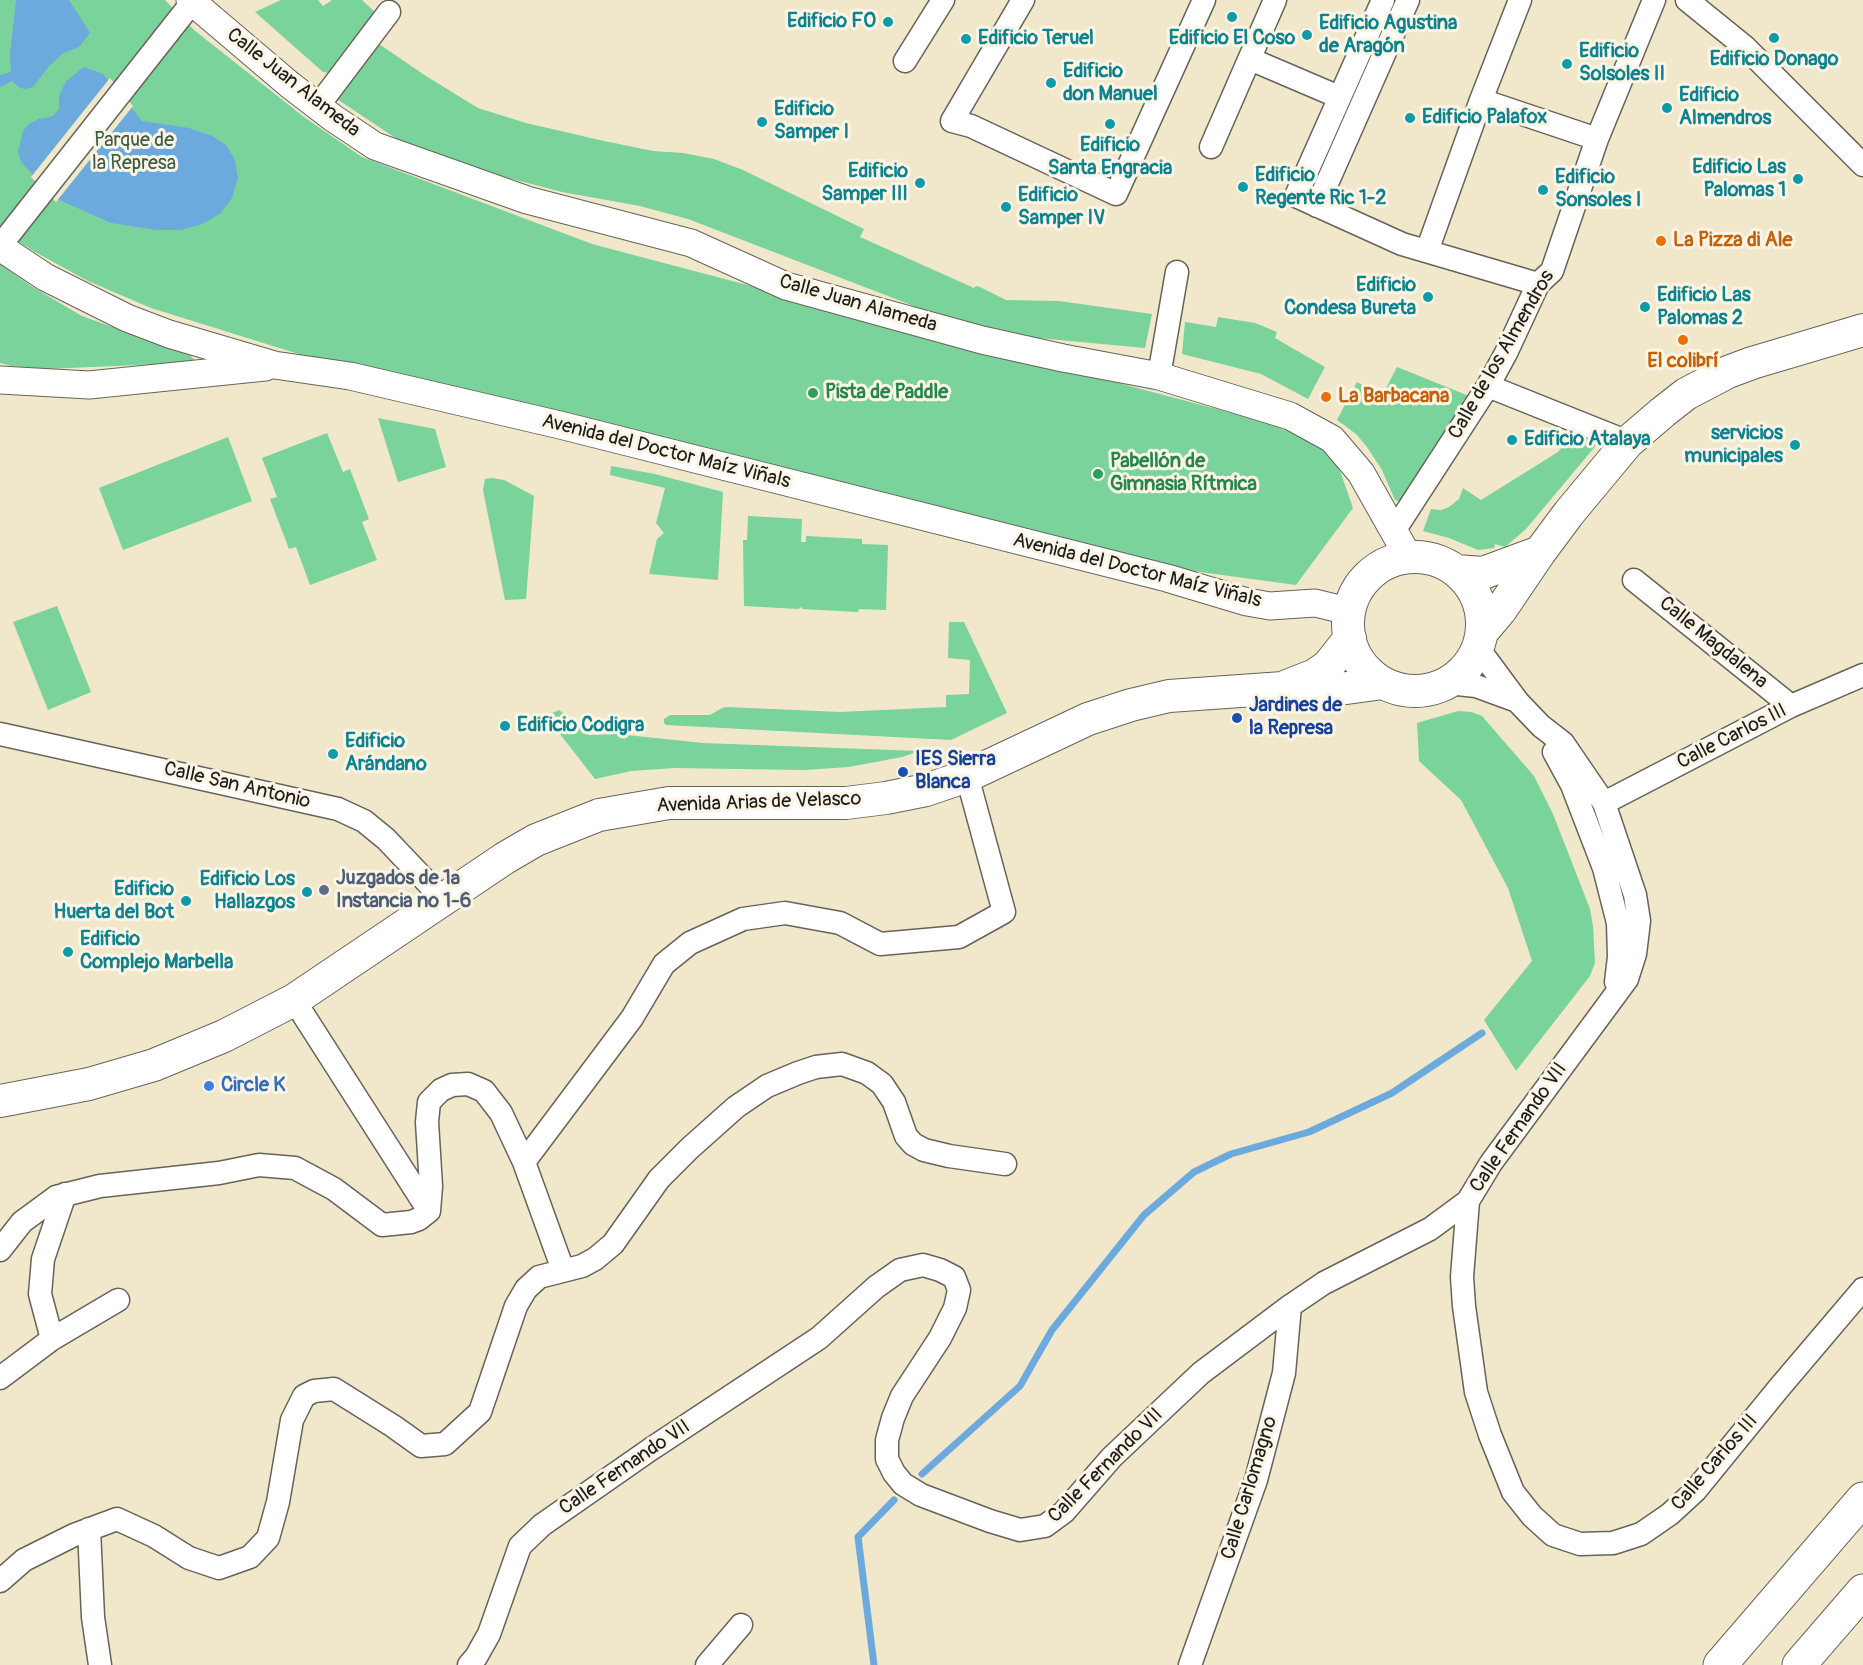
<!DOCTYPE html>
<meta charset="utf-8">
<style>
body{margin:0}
canvas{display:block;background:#f1e7cb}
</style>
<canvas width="1863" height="1665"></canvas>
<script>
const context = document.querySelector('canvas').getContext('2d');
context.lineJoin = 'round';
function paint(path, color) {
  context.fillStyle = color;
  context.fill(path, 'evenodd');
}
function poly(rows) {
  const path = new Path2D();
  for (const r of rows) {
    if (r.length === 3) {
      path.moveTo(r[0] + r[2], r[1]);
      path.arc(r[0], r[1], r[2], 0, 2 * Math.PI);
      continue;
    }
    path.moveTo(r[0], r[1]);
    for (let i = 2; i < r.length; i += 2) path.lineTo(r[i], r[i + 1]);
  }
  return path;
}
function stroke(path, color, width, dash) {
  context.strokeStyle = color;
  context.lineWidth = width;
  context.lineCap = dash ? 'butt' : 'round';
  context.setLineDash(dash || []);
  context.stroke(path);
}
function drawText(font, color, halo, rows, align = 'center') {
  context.font = font + ' Pangolin,sans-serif';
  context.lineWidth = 6;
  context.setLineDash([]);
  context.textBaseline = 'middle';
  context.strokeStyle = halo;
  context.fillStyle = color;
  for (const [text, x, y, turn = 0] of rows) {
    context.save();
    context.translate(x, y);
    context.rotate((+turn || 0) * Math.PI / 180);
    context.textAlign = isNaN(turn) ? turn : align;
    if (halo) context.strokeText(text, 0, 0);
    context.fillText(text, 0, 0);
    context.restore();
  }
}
paint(poly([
 [0,0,165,0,194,30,304,117,362,157,592,244,1266,422,1326,447,1339,468,1353,508,1296,585,1178,569,392,380,305,356,151,308,88,281,35,252,0,230],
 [281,0,318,0,323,6,332,0,362,0,375,12,329,73,323,72,255,12],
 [379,44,426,76,478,108,526,123,604,141,653,151,683,153,714,159,743,170,864,229,860,237,974,288,976,286,980,287,1006,300,1059,301,1152,314,1145,348,1027,337,945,318,688,219,640,206,562,192,443,161,400,141,337,99],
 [0,264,31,286,82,316,190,355,195,361,138,365,46,369,11,366,0,363],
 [1218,317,1255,323,1277,332,1275,338,1325,367,1308,399,1261,374,1182,354,1185,322,1216,327],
 [1397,367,1469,396,1403,501,1398,501,1395,500,1382,470,1367,447,1356,434,1337,420,1357,382,1382,396],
 [378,418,435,429,446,467,398,482],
 [1576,431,1598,443,1526,529,1505,547,1495,544,1494,548,1478,550,1449,538,1423,531,1431,509,1441,510,1449,507,1459,499,1463,488,1481,500,1558,452],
 [327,433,343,472,350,469,369,519,362,522,377,560,310,585,296,547,289,549,270,499,277,497,262,458],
 [228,437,252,501,123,550,99,488],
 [611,466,655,474,723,492,718,580,649,574,657,539,664,533,656,523,665,488,610,475],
 [492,478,504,480,534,496,526,599,505,600,483,490,485,479],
 [748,516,802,519,801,542,806,542,806,536,862,539,862,544,888,545,886,610,859,609,858,612,802,609,802,607,798,609,744,606,743,540,747,540],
 [57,606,91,692,48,710,13,622],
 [949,622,964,622,1007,713,951,740,666,725,664,723,664,719,670,715,710,715,722,708,727,707,840,712,946,707,946,695,969,694,970,660,948,658],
 [559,710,589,735,617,734,703,743,919,751,902,757,849,767,804,770,674,768,631,771,595,779,546,716],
 [1458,711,1472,712,1482,716,1534,776,1553,814,1590,909,1593,926,1595,963,1590,976,1516,1071,1484,1020,1532,961,1508,888,1461,800,1419,761,1417,723]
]), '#79d39a');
paint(poly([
 [16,0,69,0,90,33,79,47,62,54,49,66,33,87,24,89,19,87,12,81,0,87,0,75,11,72,10,54],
 [84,67,103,74,142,121,189,128,212,136,226,145,235,160,238,178,232,198,220,214,202,224,181,230,156,230,111,223,55,198,21,162,18,152,23,131,29,124,39,119,47,118,54,115,59,109,59,96,66,81]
]), '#6caade');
paint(poly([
 [110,78,133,106,56,202,31,177]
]), '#f1e7cb');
stroke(poly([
 [922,1474,1020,1386,1052,1330,1144,1215,1194,1172,1231,1154,1309,1132,1392,1093,1482,1033],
 [874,1665,858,1537,894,1500]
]), '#6caade', 7);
const minor = poly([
 [1023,0,952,121,971,126,1116,194,1204,0],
 [1383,0,1296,196,1402,244,1538,284],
 [1687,0,1745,47,1863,165],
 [1250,59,1339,97],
 [905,61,943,0],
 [1481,100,1597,139],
 [318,106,389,12],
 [1211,147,1275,0],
 [1317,206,1408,0],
 [0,246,194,0],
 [1427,251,1481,100,1520,0],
 [1159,376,1177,272],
 [1488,386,1628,442],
 [1394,531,1488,386,1506,353,1538,284,1552,271,1597,139,1654,0],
 [1634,580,1791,706],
 [1448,683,1476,686,1517,701],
 [0,734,338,809,364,821,386,839,443,899],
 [1554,752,1572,785,1604,868,1618,923,1619,957,1616,982],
 [1604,803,1791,706,1863,675],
 [294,1000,429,1211],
 [524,1162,632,1018,664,964,690,943,743,919,785,913,840,923,880,944,959,937,1004,912,967,776],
 [1468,1201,1462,1277,1464,1306,1476,1392,1490,1435,1513,1492,1532,1516,1553,1535,1580,1544,1613,1543,1641,1534,1670,1514,1695,1491,1779,1388,1863,1289],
 [0,1250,22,1222,56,1197,100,1186,219,1173,259,1165,295,1168,334,1189,382,1225,411,1222,419,1219,429,1211,431,1186,427,1122,429,1102,441,1090,452,1085,468,1084,484,1091,501,1113,524,1162,563,1270],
 [52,1339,40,1294,43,1259,65,1194],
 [0,1378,52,1339,118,1300],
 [89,1529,93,1617,100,1665],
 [0,1581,24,1560,74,1535,117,1519,154,1536,189,1558,219,1568,250,1557,268,1538,278,1502,292,1420,304,1396,314,1391,334,1389,393,1426,421,1446,445,1444,480,1412,516,1306,526,1289,539,1277,582,1266,595,1259,613,1244,659,1179,690,1148,736,1107,767,1086,798,1073,816,1067,842,1064,867,1073,882,1084,894,1102,906,1136,913,1144,924,1150,949,1156,1005,1164],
 [469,1665,476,1657,489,1634,520,1546,542,1525,651,1449,819,1338,876,1287,900,1270,923,1265,940,1270,954,1277,959,1290,955,1308,940,1338,902,1396,893,1418,887,1440,887,1459,894,1473,903,1484,921,1495,990,1521,1020,1530,1045,1526,1064,1512,1112,1457,1201,1373,1290,1306,1324,1283,1430,1229,1468,1201,1491,1163,1627,979,1635,954,1639,921,1635,895,1604,803,1563,743,1541,726,1518,702,1478,648],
 [707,1665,741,1625],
 [1190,1665,1256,1480,1284,1373,1290,1306]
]);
const tertiary = poly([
 [190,0,290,85,333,118,375,146,527,200,691,243,786,286,982,340,1063,358,1159,376,1290,416,1332,439,1361,473,1409,558],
 [0,247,45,277,127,318,169,334,274,365,350,376,560,425,1167,578,1247,602,1270,606,1315,603,1348,611],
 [0,380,89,385,265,367]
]);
const secondary = poly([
 [1415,624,67],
 [1456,571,1483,573,1540,552],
 [1483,631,1500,611,1540,552,1569,513,1628,442,1663,412,1686,394,1728,372,1752,363,1863,330],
 [1287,686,1315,675,1328,666,1350,638],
 [0,1101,89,1084,154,1065,224,1036,294,1000,505,858,536,840,599,815,669,803,846,803,886,798,926,790,967,776,1088,719,1131,705,1169,696,1283,688,1332,690,1383,683]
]);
const motorway = poly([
 [1720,1665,1863,1499],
 [1799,1665,1863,1591]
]);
stroke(minor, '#676359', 25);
stroke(tertiary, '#676359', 29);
stroke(secondary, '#676359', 34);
stroke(motorway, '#676359', 35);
stroke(minor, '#fff', 22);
stroke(tertiary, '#fff', 27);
stroke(secondary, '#fff', 32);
stroke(motorway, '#fff', 33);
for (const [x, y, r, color] of [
 [1232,17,6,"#0f9aa8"],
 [888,22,6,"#0f9aa8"],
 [1307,35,6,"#0f9aa8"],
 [1774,38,6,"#0f9aa8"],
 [966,39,6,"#0f9aa8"],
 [1567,64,6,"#0f9aa8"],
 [1051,83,6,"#0f9aa8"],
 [1667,108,6,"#0f9aa8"],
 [1410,118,6,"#0f9aa8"],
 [762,122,6,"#0f9aa8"],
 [1110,124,6,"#0f9aa8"],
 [1798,179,6,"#0f9aa8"],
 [920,183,6,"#0f9aa8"],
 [1243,187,6,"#0f9aa8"],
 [1543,190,6,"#0f9aa8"],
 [1006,207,6,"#0f9aa8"],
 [1661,241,6,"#e8710a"],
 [1428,297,6,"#0f9aa8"],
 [1645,307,6,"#0f9aa8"],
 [1683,340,6,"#e8710a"],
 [813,393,6,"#2e9e5b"],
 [1326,397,6,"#e8710a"],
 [1512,440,6,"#0f9aa8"],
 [1795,445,6,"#0f9aa8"],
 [1098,474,6,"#2e9e5b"],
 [1237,718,6,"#1a4fb4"],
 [505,726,6,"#0f9aa8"],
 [333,754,6,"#0f9aa8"],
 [903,772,6,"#1a4fb4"],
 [324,890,6,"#5c6f8a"],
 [307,892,6,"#0f9aa8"],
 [186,901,6,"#0f9aa8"],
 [68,952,6,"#0f9aa8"],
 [209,1086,6,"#3f7fe0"]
]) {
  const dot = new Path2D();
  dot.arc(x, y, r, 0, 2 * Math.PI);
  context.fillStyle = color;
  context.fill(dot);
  stroke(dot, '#fcf5e5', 2);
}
drawText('bold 20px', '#0d838f', '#fcf5e5', [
 ["Edificio FO",876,22,"right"],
 ["Edificio Agustina",1319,24],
 ["de Aragón",1319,47],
 ["Edificio Teruel",978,39],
 ["Edificio El Coso",1232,39,"center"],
 ["Edificio",1579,52],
 ["Solsoles II",1579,75],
 ["Edificio Donago",1774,60,"center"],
 ["Edificio",1063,72],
 ["don Manuel",1063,95],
 ["Edificio",1679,96],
 ["Almendros",1679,119],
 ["Edificio",774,110],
 ["Samper I",774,133],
 ["Edificio Palafox",1422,118],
 ["Edificio",1110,146,"center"],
 ["Santa Engracia",1110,169,"center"],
 ["Edificio Las",1786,168,"right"],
 ["Palomas 1",1786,191,"right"],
 ["Edificio",908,172,"right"],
 ["Samper III",908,195,"right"],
 ["Edificio",1255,176],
 ["Regente Ric 1-2",1255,199],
 ["Edificio",1555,178],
 ["Sonsoles I",1555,201],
 ["Edificio",1018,196],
 ["Samper IV",1018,219],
 ["Edificio",1416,286,"right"],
 ["Condesa Bureta",1416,309,"right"],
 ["Edificio Las",1657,296],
 ["Palomas 2",1657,319],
 ["servicios",1783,434,"right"],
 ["municipales",1783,457,"right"],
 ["Edificio Atalaya",1524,440],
 ["Edificio Codigra",517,726],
 ["Edificio",345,742],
 ["Arándano",345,765],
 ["Edificio Los",295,880,"right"],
 ["Hallazgos",295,903,"right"],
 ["Edificio",174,890,"right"],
 ["Huerta del Bot",174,913,"right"],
 ["Edificio",80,940],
 ["Complejo Marbella",80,963]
], 'left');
drawText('20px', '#1c1c1c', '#fcf5e5', [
 ["Calle Juan Alameda",293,83,38],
 ["Calle Juan Alameda",858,304,16],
 ["Calle de los Almendros",1502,355,-60],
 ["Avenida del Doctor Maíz Viñals",666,452,14],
 ["Avenida del Doctor Maíz Viñals",1137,571,14],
 ["Calle Magdalena",1713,643,39],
 ["Calle Carlos III",1732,737,-27],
 ["Calle San Antonio",237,786,13],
 ["Avenida Arias de Velasco",759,803,-2],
 ["Calle Fernando VII",1519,1128,-55],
 ["Calle Carlos III",1715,1463,-49],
 ["Calle Fernando VII",1106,1466,-45],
 ["Calle Fernando VII",625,1468,-34],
 ["Calle Carlomagno",1250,1488,-73]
]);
drawText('20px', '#3d5c48', '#fcf5e5', [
 ["Parque de",134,141],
 ["la Represa",134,164]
]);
drawText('bold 20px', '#c56008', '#fcf5e5', [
 ["La Pizza di Ale",1673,241],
 ["El colibrí",1683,362,"center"],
 ["La Barbacana",1338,397]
], 'left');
drawText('bold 20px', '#27864d', '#fcf5e5', [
 ["Pista de Paddle",825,393],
 ["Pabellón de",1110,462],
 ["Gimnasia Rítmica",1110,485]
], 'left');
drawText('bold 20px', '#164399', '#fcf5e5', [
 ["Jardines de",1249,706],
 ["la Represa",1249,729],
 ["IES Sierra",915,760],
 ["Blanca",915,783]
], 'left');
drawText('bold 20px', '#4e5e75', '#fcf5e5', [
 ["Juzgados de 1ª",336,879],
 ["Instancia nº 1-6",336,902]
], 'left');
drawText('bold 20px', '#366cbe', '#fcf5e5', [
 ["Circle K",221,1086]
], 'left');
</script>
